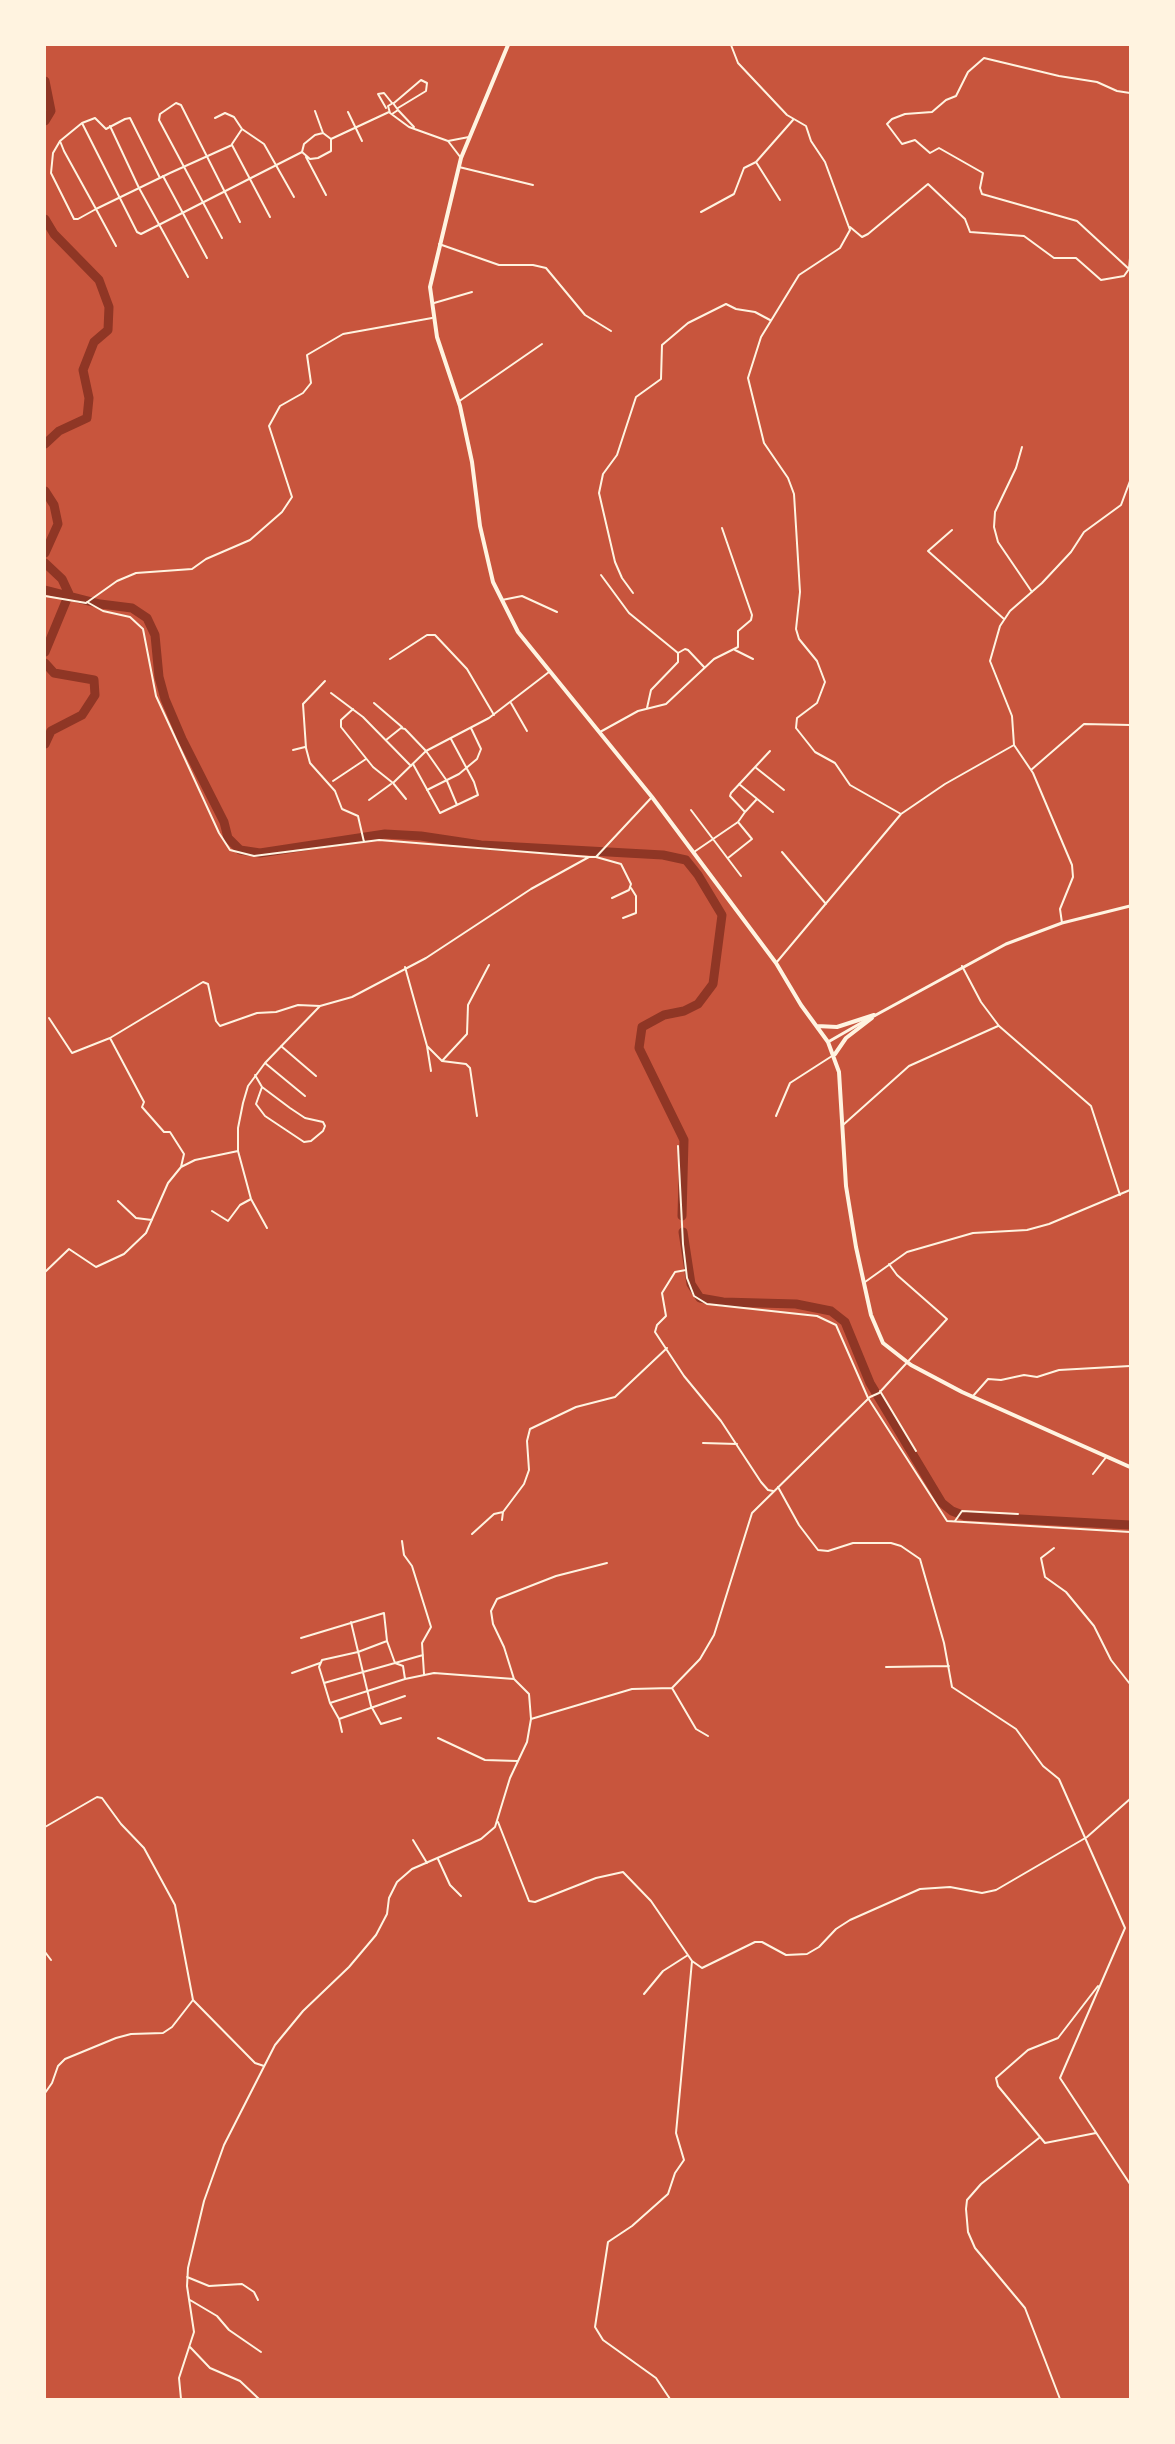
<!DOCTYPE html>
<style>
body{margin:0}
#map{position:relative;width:1175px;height:2444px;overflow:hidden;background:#c8553d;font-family:Cabin,sans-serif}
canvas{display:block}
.frame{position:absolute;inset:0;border:46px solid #fff3e0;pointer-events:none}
</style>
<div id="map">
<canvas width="1175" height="2444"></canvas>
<div class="frame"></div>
</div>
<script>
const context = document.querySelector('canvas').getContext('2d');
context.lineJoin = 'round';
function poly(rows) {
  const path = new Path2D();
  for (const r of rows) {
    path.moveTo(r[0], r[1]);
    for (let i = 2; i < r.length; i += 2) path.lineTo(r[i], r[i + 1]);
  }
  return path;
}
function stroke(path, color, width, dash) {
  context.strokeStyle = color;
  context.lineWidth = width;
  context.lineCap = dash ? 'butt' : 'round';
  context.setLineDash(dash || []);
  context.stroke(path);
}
stroke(poly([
 [45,81,51,111,45,121],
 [45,219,54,234,99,280,109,307,108,330,94,342,83,370,89,398,87,418,59,431,45,444],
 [45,491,54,505,58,524,45,553],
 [45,563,62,579,69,594,45,652],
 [45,590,100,604,132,608,147,618,155,635,159,677,165,699,182,739,224,822,228,838,240,850,260,853,385,834,421,836,481,845,663,855,686,860,698,875,722,915,713,984,698,1004,684,1011,664,1015,642,1027,639,1048,684,1140,682,1216],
 [45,663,54,673,94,680,95,695,82,715,51,731,45,744],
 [683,1232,691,1284,700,1298,723,1302,796,1304,831,1311,845,1322,870,1383,942,1503,952,1511,965,1516,1130,1525]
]), '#8f3625', 9);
stroke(poly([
 [731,45,738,63,787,115,806,126,811,141,825,162,850,230,840,248,799,275,761,337,748,378,764,443,788,478,794,494,800,592,796,629,799,639,817,661,825,682,817,703,797,718,796,728,815,752,835,763,850,785,901,814],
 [394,103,421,80,427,83,426,91,398,108],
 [386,108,378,94,384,93,392,103],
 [398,110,414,127],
 [315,111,323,133],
 [348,112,362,141],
 [392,114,398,110,393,103,388,106,390,113,409,127,448,141,461,158],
 [215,118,225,113,234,117,242,129,232,144],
 [82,123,95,118,106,129,125,119,130,118,160,178],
 [110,126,139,188,188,277],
 [242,129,264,144,294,197],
 [60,141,82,123,137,232,141,234,302,152,310,159,318,158,331,151,331,139,389,112],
 [448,141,469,137],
 [302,152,304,144,315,135,323,133,331,139],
 [306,157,326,195],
 [756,162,780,200],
 [459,167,533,185],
 [163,176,207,258],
 [701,212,734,194,744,168,756,162,793,120],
 [850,227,862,237,868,234,928,184,965,219,970,232,1024,236,1054,258,1076,258,1101,280,1124,276,1129,269,1130,258],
 [222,238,159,120,160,114,176,103,181,105,240,222],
 [439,244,499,265,533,265,546,268,585,315,611,331],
 [116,246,96,209,64,151,60,141,53,153,51,173,74,219,78,219,96,209,170,173,232,145,270,217],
 [1129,269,1077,221,982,194,980,188,983,173,939,148,930,153,915,140,902,144,887,124,892,119,905,114,932,112,946,100,956,96,968,72,984,58,1059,76,1097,82,1117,91,1130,93],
 [434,303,472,292],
 [458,402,542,344],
 [1022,447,1016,468,995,512,994,527,998,542,1032,592],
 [952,530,928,551,1004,619],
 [601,575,629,613,678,653,685,649,688,650,704,667],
 [633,593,622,578,615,562,599,493,603,474,617,455,636,397,661,379,662,345,688,323,726,304,736,309,755,312,770,320],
 [45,596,86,603,117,581,136,573,192,569,206,559,250,540,282,512,292,497,269,426,280,406,303,393,311,383,307,355,343,334,432,318],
 [502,600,522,596,557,612],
 [87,602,103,611,130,617,143,629,156,696,219,833,230,850,254,856,379,840,589,857],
 [735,650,753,659],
 [390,659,427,635,435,635,467,669,494,715],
 [325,681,303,704,306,748,310,763,335,791,342,809,358,816,364,842],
 [331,693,363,717,411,766],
 [374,703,402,727],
 [511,703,527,731],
 [647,708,651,690,678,662,678,653],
 [353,709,341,720,341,727,373,767,393,783,426,751,489,718,549,672],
 [600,732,638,711,666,704,714,659,738,647,738,631,751,620,752,615,722,528],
 [386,740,401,728,405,729,426,751,447,781,457,805],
 [1014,745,1033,773,1072,865,1073,877,1060,909,1062,923],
 [293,750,305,747],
 [413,764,440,813,478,795,474,782,451,739],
 [755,767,784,790],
 [1031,770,1084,724,1130,725],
 [333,781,366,759],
 [393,783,406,799],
 [739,784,773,812],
 [427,790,459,774,477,759,481,749,471,728],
 [369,800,391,784],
 [691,810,741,876],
 [745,812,757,799],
 [694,852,738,822,745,812,730,796,731,793,770,751],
 [782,852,826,904],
 [596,857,621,864,631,884,629,890,612,898],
 [728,858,752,839,738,822],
 [623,918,636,913,636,896,631,888],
 [776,963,901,814,945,784,1014,745,1012,716,990,661,1000,626,1010,611,1042,583,1071,552,1084,532,1121,505,1130,481],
 [962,966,981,1002,999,1026,1091,1106,1120,1195],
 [405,967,427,1046,442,1061,466,1064,470,1068,477,1116],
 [49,1018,72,1053,110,1038,203,982,208,984,216,1021,220,1026,257,1013,276,1012,298,1005,320,1006],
 [110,1038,144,1102,142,1107,164,1132,170,1132,184,1154,181,1167],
 [281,1046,316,1076],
 [427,1046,431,1071],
 [442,1061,467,1034,468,1005,489,965],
 [265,1063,305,1096],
 [255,1075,262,1087,290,1108,305,1118,323,1122,325,1126,323,1131,311,1141,304,1142,265,1116,256,1104,262,1087],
 [776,1116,790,1083,832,1056],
 [843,1125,909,1066,998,1026],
 [678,1146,683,1244,687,1278,694,1296,707,1304,817,1316,836,1325,868,1398,947,1521,1130,1532],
 [118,1201,136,1218,152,1220],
 [212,1211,228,1221,240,1205,251,1199],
 [267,1228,251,1199,238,1151,238,1128,243,1103,248,1086,265,1063,320,1006,352,997,426,958,531,889,589,857,596,857,652,797],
 [686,1270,675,1272,662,1293,666,1316,657,1325,655,1332,684,1376,721,1421,761,1482,768,1490,773,1491],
 [45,1272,69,1249,96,1267,124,1254,146,1233,168,1183,181,1167,195,1160,238,1151],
 [865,1282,907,1252,973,1233,1027,1230,1049,1224,1130,1190],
 [880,1391,916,1451],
 [973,1396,988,1379,1001,1380,1024,1375,1037,1377,1059,1370,1130,1366],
 [703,1443,737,1444],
 [1093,1474,1107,1456],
 [778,1487,799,1525,818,1550,828,1551,853,1543,891,1543,901,1546,920,1559,944,1643,952,1687,1016,1729,1043,1766,1059,1779,1125,1928,1060,2078,1130,2184],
 [502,1520,503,1512,524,1484,529,1470,527,1441,530,1429,576,1407,615,1397,667,1348],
 [955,1521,962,1511,1018,1514],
 [472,1534,494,1514,503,1512],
 [402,1541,404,1555,412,1566,431,1627,422,1643,424,1674],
 [1054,1548,1041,1558,1045,1577,1066,1592,1094,1626,1111,1660,1130,1684],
 [351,1622,371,1706,381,1724,401,1718],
 [301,1638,384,1613,387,1641,395,1663,423,1655],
 [886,1667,949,1666],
 [292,1673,320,1663],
 [405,1679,434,1673,514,1679,529,1694,531,1719],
 [514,1679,504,1647,493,1624,491,1611,497,1599,556,1576,607,1563],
 [324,1683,319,1667,322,1660,358,1652,387,1641],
 [672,1688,696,1729,708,1736],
 [330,1703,405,1679,403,1666,395,1663,324,1683,330,1703,339,1719,342,1732],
 [339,1719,405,1696],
 [438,1738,485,1760,517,1761],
 [498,1822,529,1901,535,1902,596,1878,623,1872,651,1901,692,1961,702,1968,755,1942,762,1942,786,1955,807,1954,819,1947,836,1929,850,1920,920,1889,950,1887,982,1893,996,1890,1087,1837,1130,1799],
 [45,1827,97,1797,102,1798,121,1824,144,1848,175,1905,193,2000,255,2063,264,2066],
 [413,1840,427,1863],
 [438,1859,450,1885,461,1896],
 [45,1952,51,1960],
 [644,1994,663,1971,688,1955],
 [45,2093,52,2083,58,2066,65,2059,116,2038,131,2034,163,2033,172,2027,193,2000],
 [1096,2133,1045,2143,998,2086,996,2078,1028,2050,1058,2038,1098,1986],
 [1039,2138,981,2184,967,2200,966,2209,968,2232,975,2248,1025,2308,1060,2399],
 [187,2277,209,2286,242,2284,254,2292,258,2300],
 [190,2300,217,2316,229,2330,261,2352],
 [190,2347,210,2368,240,2381,259,2399],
 [181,2399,179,2378,194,2332,187,2286,188,2268,204,2201,224,2145,275,2045,303,2011,349,1967,376,1935,387,1914,389,1898,397,1882,412,1869,481,1839,495,1827,510,1778,527,1742,531,1719,632,1689,672,1688,700,1659,714,1635,752,1513,870,1397,879,1393,947,1319,897,1275,889,1264],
 [670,2399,656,2378,603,2340,595,2327,608,2242,632,2226,668,2194,675,2173,684,2160,676,2133,692,1961]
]), '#fff3e0', 2);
stroke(poly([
 [874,1016,1006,944,1062,923,1130,906],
 [828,1042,868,1019]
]), '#fff3e0', 3);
stroke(poly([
 [508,45,461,158,430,287,437,337,460,406,472,462,480,526,493,582,518,632,652,797,776,963,801,1005,828,1042,839,1072,846,1186,856,1247,871,1315,883,1343,911,1365,962,1392,1130,1467],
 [817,1026,837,1027,874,1015],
 [835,1054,846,1038,872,1018]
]), '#fff3e0', 4);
</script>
